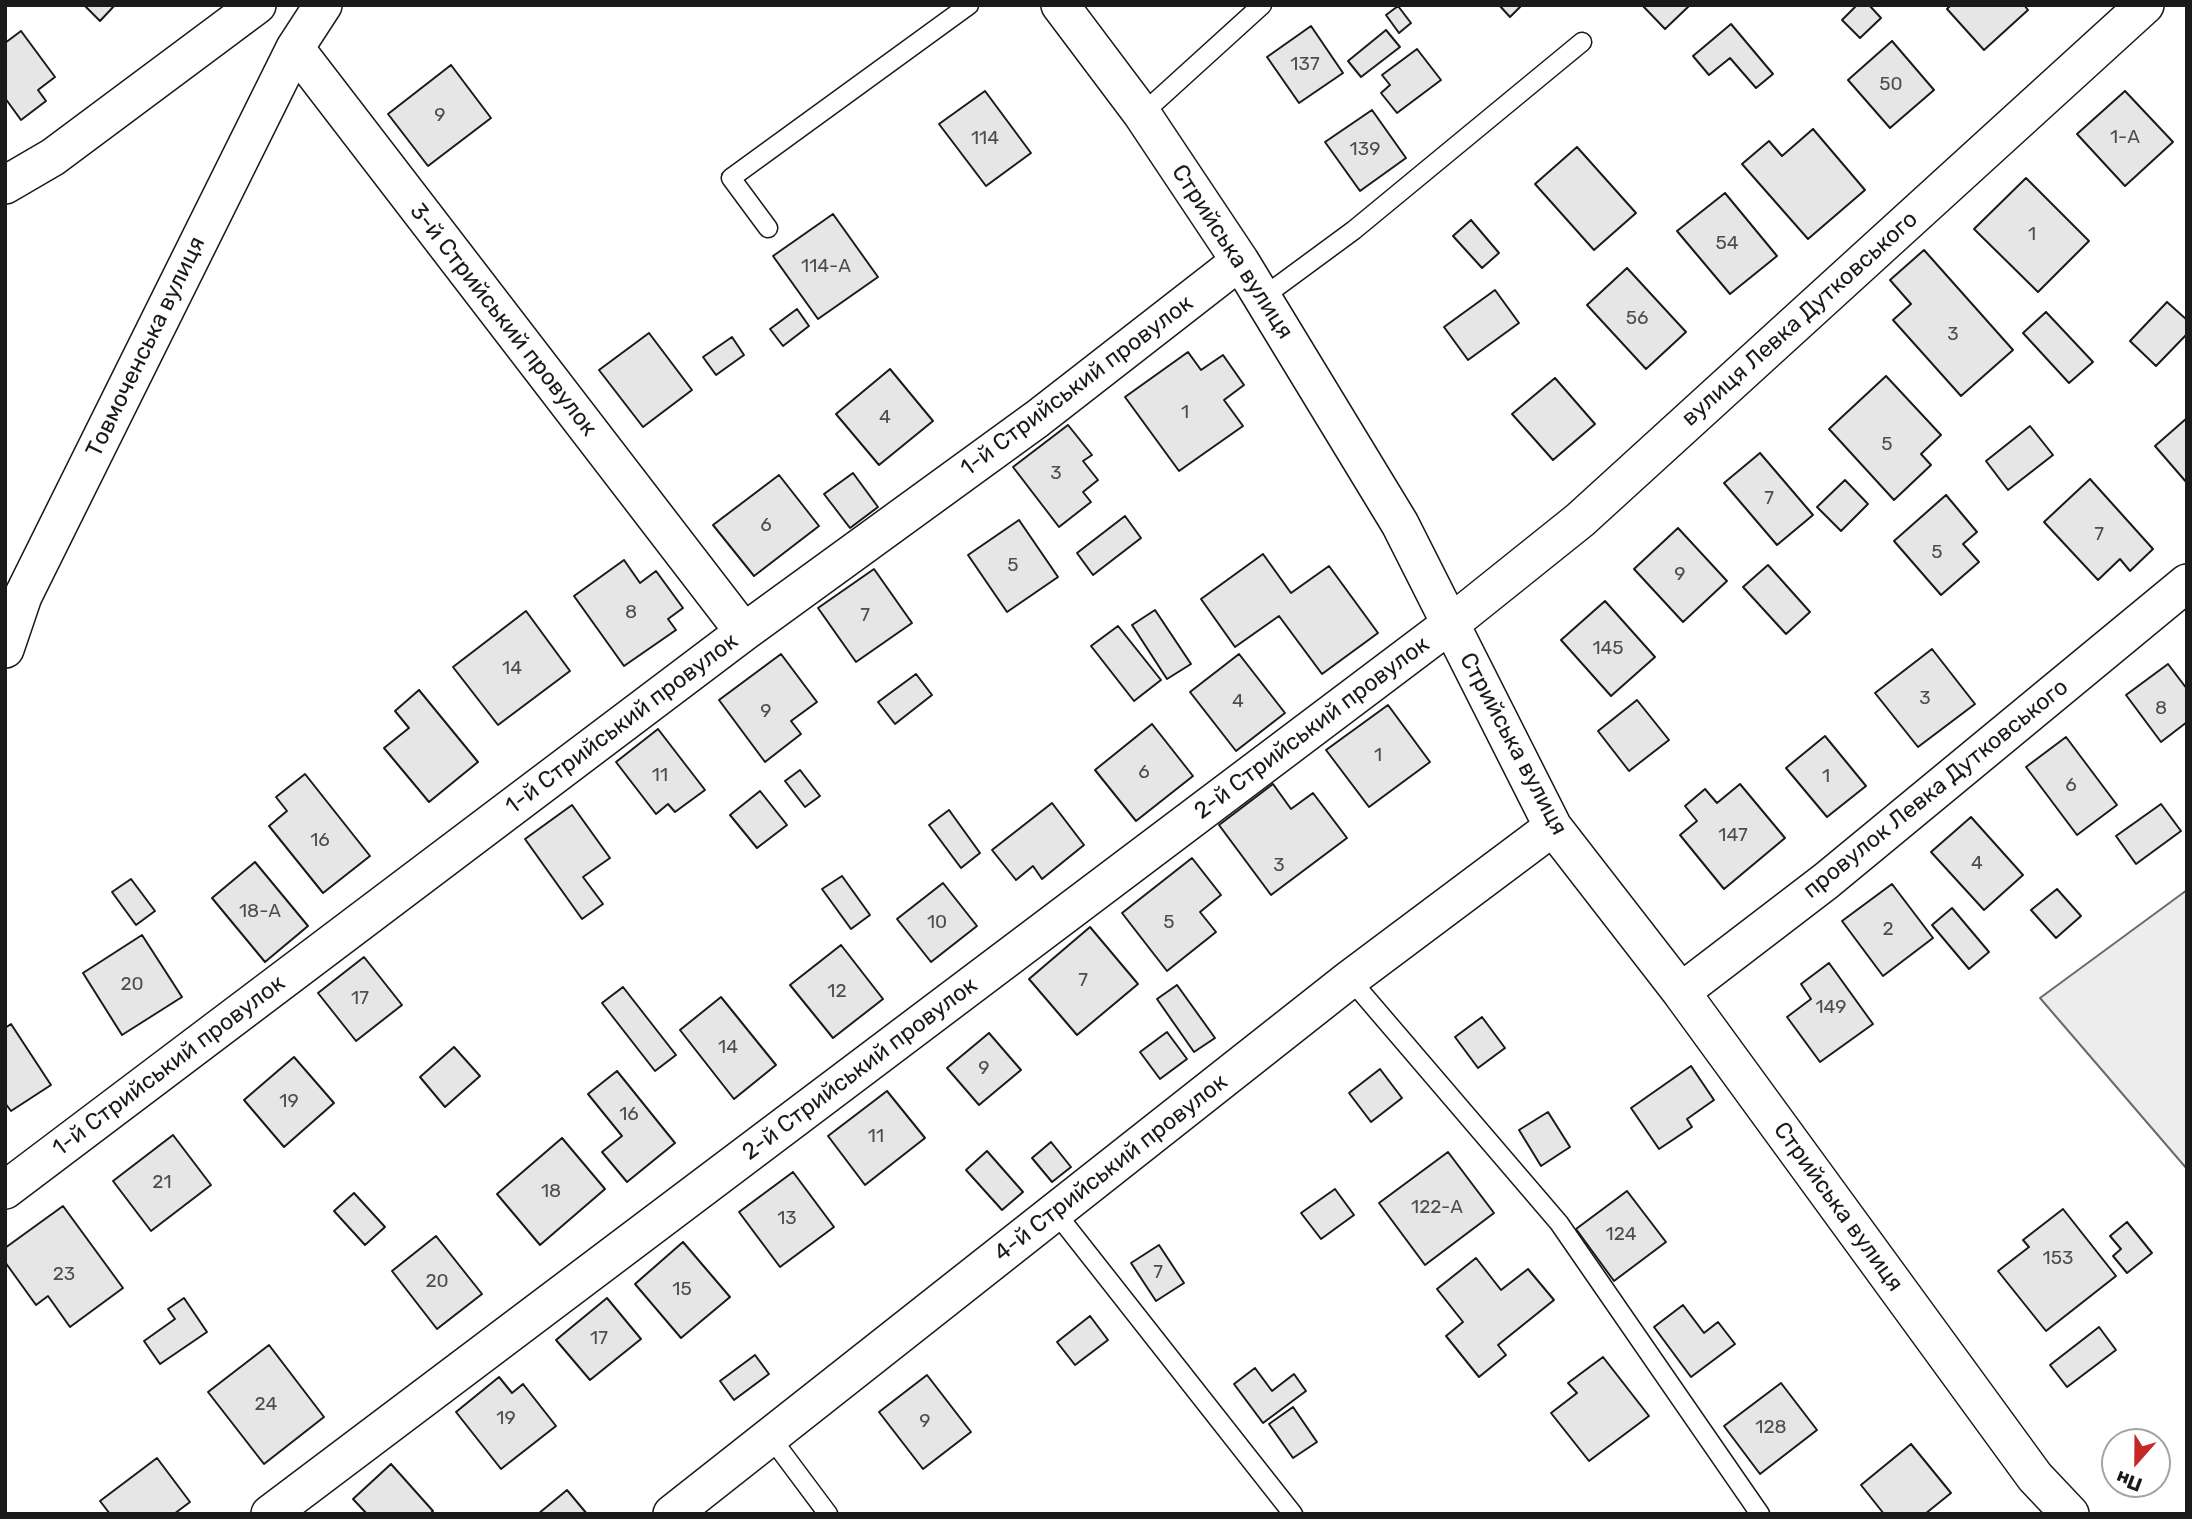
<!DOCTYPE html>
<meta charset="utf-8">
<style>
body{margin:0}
#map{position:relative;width:2192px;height:1519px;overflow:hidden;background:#fff;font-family:Rubik,sans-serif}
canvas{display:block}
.frame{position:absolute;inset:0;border:7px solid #1a1a1a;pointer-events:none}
.north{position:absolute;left:2101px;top:1428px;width:70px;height:70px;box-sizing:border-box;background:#fff;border:2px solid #a3a3a3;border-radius:50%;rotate:201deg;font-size:19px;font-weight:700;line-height:28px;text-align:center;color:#1a1a1a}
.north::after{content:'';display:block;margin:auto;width:24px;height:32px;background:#c62828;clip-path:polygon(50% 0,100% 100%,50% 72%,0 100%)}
</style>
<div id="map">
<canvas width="2192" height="1519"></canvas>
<div class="frame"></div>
<div class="north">Пн</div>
</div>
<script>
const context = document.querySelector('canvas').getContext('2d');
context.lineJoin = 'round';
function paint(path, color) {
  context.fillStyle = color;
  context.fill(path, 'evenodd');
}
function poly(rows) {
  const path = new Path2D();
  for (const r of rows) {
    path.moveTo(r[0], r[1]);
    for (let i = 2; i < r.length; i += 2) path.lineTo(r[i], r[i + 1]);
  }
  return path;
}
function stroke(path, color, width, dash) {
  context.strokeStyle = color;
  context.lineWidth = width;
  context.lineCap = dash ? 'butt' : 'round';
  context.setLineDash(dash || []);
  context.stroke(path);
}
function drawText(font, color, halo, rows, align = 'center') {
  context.font = font + ' Rubik,sans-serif';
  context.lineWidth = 5;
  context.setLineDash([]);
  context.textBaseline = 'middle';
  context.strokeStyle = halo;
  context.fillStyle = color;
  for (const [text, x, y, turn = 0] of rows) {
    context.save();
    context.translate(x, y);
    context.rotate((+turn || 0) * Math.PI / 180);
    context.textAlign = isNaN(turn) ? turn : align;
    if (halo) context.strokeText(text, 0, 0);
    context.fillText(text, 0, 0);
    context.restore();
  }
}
const green = poly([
 [2187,890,2187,1169,2040,998,2187,890]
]);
paint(green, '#ededed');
stroke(green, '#6a6a6a', 2);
const building = poly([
 [84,5,115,5,100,21,84,5],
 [1499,5,1522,5,1510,17,1499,5],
 [1642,5,1690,5,1665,29,1642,5],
 [1857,5,1869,5,1881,18,1860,38,1842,20,1857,5],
 [1951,5,2024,5,2028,10,1984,50,1947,9,1951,5],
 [1398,6,1411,23,1399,33,1386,15,1398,6],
 [1731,24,1773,74,1756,88,1730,58,1709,75,1693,56,1731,24],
 [1311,26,1343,73,1299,103,1267,57,1311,26],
 [1386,30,1400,47,1361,77,1348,61,1386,30],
 [21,31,55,77,38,90,46,101,21,120,5,98,5,43,21,31],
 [1892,41,1934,90,1890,128,1848,80,1892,41],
 [1417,49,1441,80,1397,113,1381,93,1390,85,1382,75,1417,49],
 [451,65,491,118,428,166,388,114,451,65],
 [985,91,1031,153,986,186,939,124,985,91],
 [2125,91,2173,142,2125,186,2077,134,2125,91],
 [1372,110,1406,158,1360,191,1325,142,1372,110],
 [1813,129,1865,190,1808,239,1742,164,1769,141,1782,156,1813,129],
 [1577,147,1636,213,1594,250,1535,184,1577,147],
 [2026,178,2089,241,2038,292,1974,229,2026,178],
 [1725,193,1777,256,1730,294,1677,231,1725,193],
 [833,214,878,277,818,319,773,256,833,214],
 [1471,220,1499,253,1482,268,1453,236,1471,220],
 [1924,250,2013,350,1961,396,1893,320,1911,304,1890,280,1924,250],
 [1627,268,1686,332,1646,369,1587,305,1627,268],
 [1495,290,1519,323,1468,360,1444,327,1495,290],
 [2167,302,2187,320,2187,334,2156,366,2130,341,2167,302],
 [797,309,809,326,783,346,770,329,797,309],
 [2046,312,2093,362,2069,383,2023,333,2046,312],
 [649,333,692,390,643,427,599,370,649,333],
 [732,337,744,355,716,375,703,357,732,337],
 [1188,352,1201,370,1223,355,1244,385,1224,400,1243,426,1179,471,1125,397,1188,352],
 [890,369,933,421,879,465,836,414,890,369],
 [1886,376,1941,435,1921,454,1931,465,1894,500,1829,429,1886,376],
 [1555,378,1595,424,1553,460,1512,414,1555,378],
 [2187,418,2187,483,2155,446,2187,418],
 [1068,425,1092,455,1083,461,1098,480,1083,492,1091,502,1059,527,1013,467,1068,425],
 [2030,426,2053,455,2008,490,1986,461,2030,426],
 [1760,453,1813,515,1777,545,1724,483,1760,453],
 [853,473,878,507,850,528,824,494,853,473],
 [779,475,819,526,754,576,713,525,779,475],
 [2090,479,2153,549,2130,571,2120,559,2098,580,2044,522,2090,479],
 [1845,480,1868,504,1841,531,1817,507,1845,480],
 [1946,495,1977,532,1963,544,1979,562,1941,595,1894,541,1946,495],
 [1125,516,1141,538,1093,575,1077,553,1125,516],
 [1019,520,1058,577,1007,612,968,555,1019,520],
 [1678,528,1727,581,1683,622,1634,569,1678,528],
 [1263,554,1291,593,1329,566,1378,633,1322,674,1279,616,1235,647,1201,599,1263,554],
 [624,560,640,583,656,571,683,608,668,619,676,630,624,666,574,596,624,560],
 [1768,565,1810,612,1786,634,1743,587,1768,565],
 [874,569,912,623,856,662,818,608,874,569],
 [1605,601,1655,657,1611,696,1561,640,1605,601],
 [1155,610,1191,664,1167,679,1132,625,1155,610],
 [526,611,570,671,498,725,453,667,526,611],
 [1118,626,1161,680,1134,701,1091,646,1118,626],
 [1932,649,1975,704,1918,747,1875,693,1932,649],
 [781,654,817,702,791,721,801,734,765,762,719,700,781,654],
 [1239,654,1285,713,1236,751,1190,692,1239,654],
 [2168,664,2187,689,2187,722,2161,742,2126,695,2168,664],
 [916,674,932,695,895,724,878,702,916,674],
 [419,690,478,762,429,802,384,748,409,728,395,711,419,690],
 [1637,700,1669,740,1629,771,1598,731,1637,700],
 [1388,705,1430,762,1369,807,1326,750,1388,705],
 [1152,724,1193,776,1136,821,1095,770,1152,724],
 [658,729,705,790,675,812,668,804,656,814,616,762,658,729],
 [1825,736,1866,786,1827,817,1786,768,1825,736],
 [2066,737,2117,805,2077,835,2026,767,2066,737],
 [800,770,820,796,805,807,785,781,800,770],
 [305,774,370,856,323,893,269,826,287,811,276,797,305,774],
 [1273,784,1291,809,1313,793,1347,838,1271,895,1219,825,1273,784],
 [1740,784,1785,838,1724,889,1680,835,1697,821,1685,806,1705,789,1717,803,1740,784],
 [760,791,787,825,757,848,730,815,760,791],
 [1052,803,1084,845,1042,879,1033,866,1016,880,992,850,1052,803],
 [2161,804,2181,831,2136,864,2116,836,2161,804],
 [572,805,610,858,583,877,603,904,582,919,525,839,572,805],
 [949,810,980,853,961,868,929,825,949,810],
 [1971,817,2023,875,1984,910,1931,852,1971,817],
 [1192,858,1221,895,1200,912,1216,932,1167,971,1122,913,1192,858],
 [255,862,308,926,265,962,212,898,255,862],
 [842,876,870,915,851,929,822,889,842,876],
 [131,879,155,911,136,925,112,892,131,879],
 [943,883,977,926,931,962,897,919,943,883],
 [1892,884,1933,938,1883,976,1842,921,1892,884],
 [2057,889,2081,916,2056,938,2031,910,2057,889],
 [1952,908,1989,952,1969,969,1932,925,1952,908],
 [1090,927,1138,984,1077,1035,1029,979,1090,927],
 [142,935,182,997,122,1035,83,973,142,935],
 [841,945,883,999,833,1038,790,985,841,945],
 [364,957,402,1005,356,1041,318,993,364,957],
 [1829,963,1873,1024,1820,1062,1787,1017,1811,999,1801,984,1829,963],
 [1177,985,1215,1038,1194,1052,1157,999,1177,985],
 [623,987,676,1055,655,1071,602,1003,623,987],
 [721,997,776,1065,734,1099,680,1030,721,997],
 [1482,1017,1505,1048,1478,1068,1455,1037,1482,1017],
 [11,1024,51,1085,11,1111,5,1103,5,1028,11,1024],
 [1167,1032,1187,1059,1160,1079,1140,1052,1167,1032],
 [989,1033,1021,1070,979,1105,947,1068,989,1033],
 [454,1047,480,1076,445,1107,420,1077,454,1047],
 [294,1057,334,1103,284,1147,244,1100,294,1057],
 [1691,1066,1714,1100,1687,1119,1692,1127,1659,1149,1631,1108,1691,1066],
 [1380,1069,1402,1098,1371,1122,1349,1093,1380,1069],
 [617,1071,675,1143,627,1182,602,1152,622,1136,588,1094,617,1071],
 [887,1091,925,1138,865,1185,828,1136,887,1091],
 [1548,1112,1570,1147,1541,1166,1519,1130,1548,1112],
 [173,1135,211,1185,151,1231,113,1181,173,1135],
 [562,1138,605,1189,540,1245,497,1194,562,1138],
 [1051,1142,1071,1167,1052,1182,1032,1158,1051,1142],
 [987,1151,1023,1192,1002,1210,966,1170,987,1151],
 [1448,1152,1494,1213,1425,1265,1379,1203,1448,1152],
 [793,1172,834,1227,780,1267,739,1212,793,1172],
 [1335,1189,1354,1215,1321,1239,1301,1213,1335,1189],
 [1627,1191,1666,1242,1614,1281,1576,1229,1627,1191],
 [354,1193,385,1227,365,1245,334,1211,354,1193],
 [63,1206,123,1288,70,1327,48,1296,36,1305,5,1262,5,1248,63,1206],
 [2063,1209,2116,1276,2046,1331,1998,1271,2029,1247,2023,1240,2063,1209],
 [2127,1222,2152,1253,2127,1273,2113,1256,2121,1249,2110,1236,2127,1222],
 [436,1236,482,1294,437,1329,392,1271,436,1236],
 [683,1242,730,1297,681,1338,635,1284,683,1242],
 [1159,1245,1184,1283,1156,1301,1131,1263,1159,1245],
 [1476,1258,1501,1290,1528,1269,1554,1300,1498,1345,1506,1355,1479,1377,1446,1336,1463,1322,1437,1289,1476,1258],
 [184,1298,207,1332,160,1364,144,1341,175,1319,168,1309,184,1298],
 [607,1298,641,1339,590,1380,556,1340,607,1298],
 [1683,1305,1704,1333,1718,1322,1735,1344,1691,1377,1654,1327,1683,1305],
 [1090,1316,1108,1340,1075,1365,1057,1342,1090,1316],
 [2099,1327,2116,1350,2067,1387,2050,1365,2099,1327],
 [269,1345,324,1417,264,1464,208,1392,269,1345],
 [755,1355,769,1374,734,1400,720,1381,755,1355],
 [1603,1357,1649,1416,1589,1461,1551,1413,1577,1393,1568,1383,1603,1357],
 [1255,1368,1272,1391,1294,1374,1306,1391,1263,1423,1234,1384,1255,1368],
 [927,1375,971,1432,923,1469,879,1412,927,1375],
 [499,1377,512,1393,523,1384,556,1426,501,1469,456,1412,499,1377],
 [1781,1383,1817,1430,1760,1474,1724,1426,1781,1383],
 [1293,1407,1317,1442,1293,1458,1269,1424,1293,1407],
 [1911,1444,1951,1493,1925,1514,1884,1514,1861,1485,1911,1444],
 [157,1458,190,1502,174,1514,110,1514,100,1501,157,1458],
 [391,1464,433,1511,430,1514,367,1514,353,1499,391,1464],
 [567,1490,587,1514,538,1514,567,1490]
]);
paint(building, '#e6e6e6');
stroke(building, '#1a1a1a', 2);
const service = poly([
 [1142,114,1262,5],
 [768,228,731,178,969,5],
 [1263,297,1354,230,1582,42],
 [1350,979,1559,1223,1760,1514],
 [1056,1213,1293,1514],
 [769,1435,828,1514]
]);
const minor = poly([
 [1060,5,1142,114,1240,261,1400,524,1553,827,1681,992,2035,1477,2070,1514],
 [295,48,744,632],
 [5,185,53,157,257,5],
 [5,649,23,596,295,48,323,5],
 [1681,992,1826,881,2187,583],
 [5,1190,744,632,1037,419,1240,261],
 [270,1514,1449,625,1580,520,2145,5],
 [672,1514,1350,979,1553,827]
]);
stroke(service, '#1a1a1a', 21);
stroke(minor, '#1a1a1a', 40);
stroke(service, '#fff', 18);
stroke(minor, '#fff', 37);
drawText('19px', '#4d4d4d', null, [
 ["137",1305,65],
 ["50",1891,85],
 ["9",440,116],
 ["1-А",2125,138],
 ["114",985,139],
 ["139",1365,150],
 ["1",2032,235],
 ["54",1727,244],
 ["114-А",826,267],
 ["56",1637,319],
 ["3",1953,335],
 ["1",1185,413],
 ["4",885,418],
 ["5",1887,445],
 ["3",1056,474],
 ["7",1769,499],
 ["6",766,526],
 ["7",2099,535],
 ["5",1937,553],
 ["5",1013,566],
 ["9",1680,575],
 ["8",631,613],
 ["7",865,616],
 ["145",1608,649],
 ["14",512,669],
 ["3",1925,699],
 ["4",1238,702],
 ["8",2161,709],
 ["9",766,712],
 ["1",1378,756],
 ["6",1144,773],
 ["11",660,776],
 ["1",1826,777],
 ["6",2071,786],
 ["147",1733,836],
 ["16",320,841],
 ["4",1977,864],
 ["3",1279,866],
 ["18-А",260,912],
 ["10",937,923],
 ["5",1169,923],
 ["2",1888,930],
 ["7",1083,981],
 ["20",132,985],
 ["12",837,992],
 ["17",360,999],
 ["149",1831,1008],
 ["14",728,1048],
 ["9",984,1069],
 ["19",289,1102],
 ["16",629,1115],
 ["11",876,1137],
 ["21",162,1183],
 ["18",551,1192],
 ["122-А",1437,1208],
 ["13",787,1219],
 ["124",1621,1235],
 ["153",2058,1259],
 ["7",1158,1273],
 ["23",64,1275],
 ["20",437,1282],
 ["15",682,1290],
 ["17",599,1339],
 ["24",266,1405],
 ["19",506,1419],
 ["9",925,1422],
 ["128",1771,1428]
]);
drawText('23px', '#1a1a1a', '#fff', [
 ["Стрийська вулиця",1232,252,57],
 ["вулиця Левка Дутковського",1800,319,-42],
 ["3-й Стрийський провулок",503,320,52],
 ["Товмоченська вулиця",146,347,-64],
 ["1-й Стрийський провулок",1077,386,-37],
 ["1-й Стрийський провулок",622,724,-37],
 ["2-й Стрийський провулок",1312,728,-37],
 ["Стрийська вулиця",1513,744,62],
 ["провулок Левка Дутковського",1936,789,-39],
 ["1-й Стрийський провулок",169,1066,-37],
 ["2-й Стрийський провулок",860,1069,-37],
 ["4-й Стрийський провулок",1111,1168,-38],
 ["Стрийська вулиця",1838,1207,54]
]);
</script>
